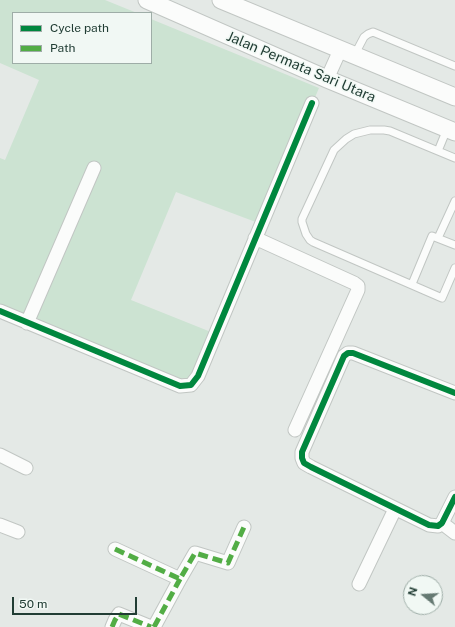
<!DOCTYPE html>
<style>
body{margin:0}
#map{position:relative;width:455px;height:627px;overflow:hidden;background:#e4e9e6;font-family:"Public Sans",sans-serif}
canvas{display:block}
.legend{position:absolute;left:12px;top:12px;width:140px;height:52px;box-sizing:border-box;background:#f1f8f4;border:1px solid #9eada7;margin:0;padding:5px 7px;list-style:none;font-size:12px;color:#213d34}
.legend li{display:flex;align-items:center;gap:8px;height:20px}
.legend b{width:20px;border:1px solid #9eada7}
.north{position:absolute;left:403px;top:575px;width:40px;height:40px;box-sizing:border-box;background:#f1f8f4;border:1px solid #9eada7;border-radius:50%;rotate:288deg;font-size:11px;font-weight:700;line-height:16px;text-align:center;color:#213d34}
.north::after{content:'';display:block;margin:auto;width:14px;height:18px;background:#657972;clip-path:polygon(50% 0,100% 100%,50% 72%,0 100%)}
.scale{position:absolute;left:12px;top:597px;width:125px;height:18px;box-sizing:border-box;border:2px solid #213d34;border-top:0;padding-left:5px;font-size:12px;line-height:14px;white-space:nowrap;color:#213d34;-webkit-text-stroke:3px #f1f8f4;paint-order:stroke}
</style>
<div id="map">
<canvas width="455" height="627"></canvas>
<ul class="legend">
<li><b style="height:5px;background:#00873e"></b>Cycle path</li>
<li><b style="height:5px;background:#52ad45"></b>Path</li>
</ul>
<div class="north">N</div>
<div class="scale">50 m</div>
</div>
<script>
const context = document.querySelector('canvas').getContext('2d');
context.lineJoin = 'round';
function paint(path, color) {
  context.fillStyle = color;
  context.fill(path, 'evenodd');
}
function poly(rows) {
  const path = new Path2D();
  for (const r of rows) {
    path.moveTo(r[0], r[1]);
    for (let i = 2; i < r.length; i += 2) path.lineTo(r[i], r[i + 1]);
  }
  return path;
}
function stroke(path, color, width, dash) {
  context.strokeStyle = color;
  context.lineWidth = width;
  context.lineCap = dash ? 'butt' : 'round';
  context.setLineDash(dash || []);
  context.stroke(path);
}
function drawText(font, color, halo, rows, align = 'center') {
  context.font = font + ' "Public Sans",sans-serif';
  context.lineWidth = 3;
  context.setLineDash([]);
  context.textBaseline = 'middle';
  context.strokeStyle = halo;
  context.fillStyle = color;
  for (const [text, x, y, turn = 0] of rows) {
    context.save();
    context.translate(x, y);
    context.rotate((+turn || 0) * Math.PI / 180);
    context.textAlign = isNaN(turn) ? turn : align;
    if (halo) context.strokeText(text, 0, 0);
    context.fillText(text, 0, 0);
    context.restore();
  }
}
paint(poly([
 [0,0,105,0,137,13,13,13,13,63,151,63,151,19,319,88,261,224,176,192,131,300,216,334,191,385,0,311,0,158,5,160,39,80,0,63]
]), '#cce3d2');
const service = poly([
 [354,56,364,37,368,34,373,32,455,66],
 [438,151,447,129],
 [455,158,390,131,384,130,370,130,354,134,346,139,334,150,302,219,302,222,306,234,310,240,313,242,442,298,455,268],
 [438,238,455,201],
 [412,284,432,236,455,245]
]);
const minor = poly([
 [327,79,340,50],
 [255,238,354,283,358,286,358,290,295,430],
 [0,311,180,386,191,385,198,376,312,103],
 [27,323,94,168],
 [455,393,353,353,348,353,344,356,302,452,302,458,304,463,311,467,429,525,438,526,442,523,455,497],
 [0,455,26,468],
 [442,523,455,533],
 [0,525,18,532],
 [115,549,180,579,195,553,228,563,244,527],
 [359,584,395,509],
 [112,627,115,620,119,614,151,627],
 [154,627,180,579]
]);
const tertiary = poly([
 [147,0,327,79,455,132],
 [221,0,455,97]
]);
stroke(service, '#c1c6c3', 9);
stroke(minor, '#c1c6c3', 15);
stroke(tertiary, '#c1c6c3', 19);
stroke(service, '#fbfcfb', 7);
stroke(minor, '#fbfcfb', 13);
stroke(tertiary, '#fbfcfb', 17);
stroke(poly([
 [115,549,180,579,195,553,228,563,244,527],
 [112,627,115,620,119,614,151,627],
 [154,627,180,579]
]), '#52ad45', 5, [10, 5]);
stroke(poly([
 [0,311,180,386,191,385,198,376,312,103],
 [455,393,353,353,348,353,344,356,302,452,302,458,304,463,311,467,429,525,438,526,442,523,455,497]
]), '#00873e', 6);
drawText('14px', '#213d34', '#f1f8f4', [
 ["Jalan Permata Sari Utara",301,67,23]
]);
</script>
